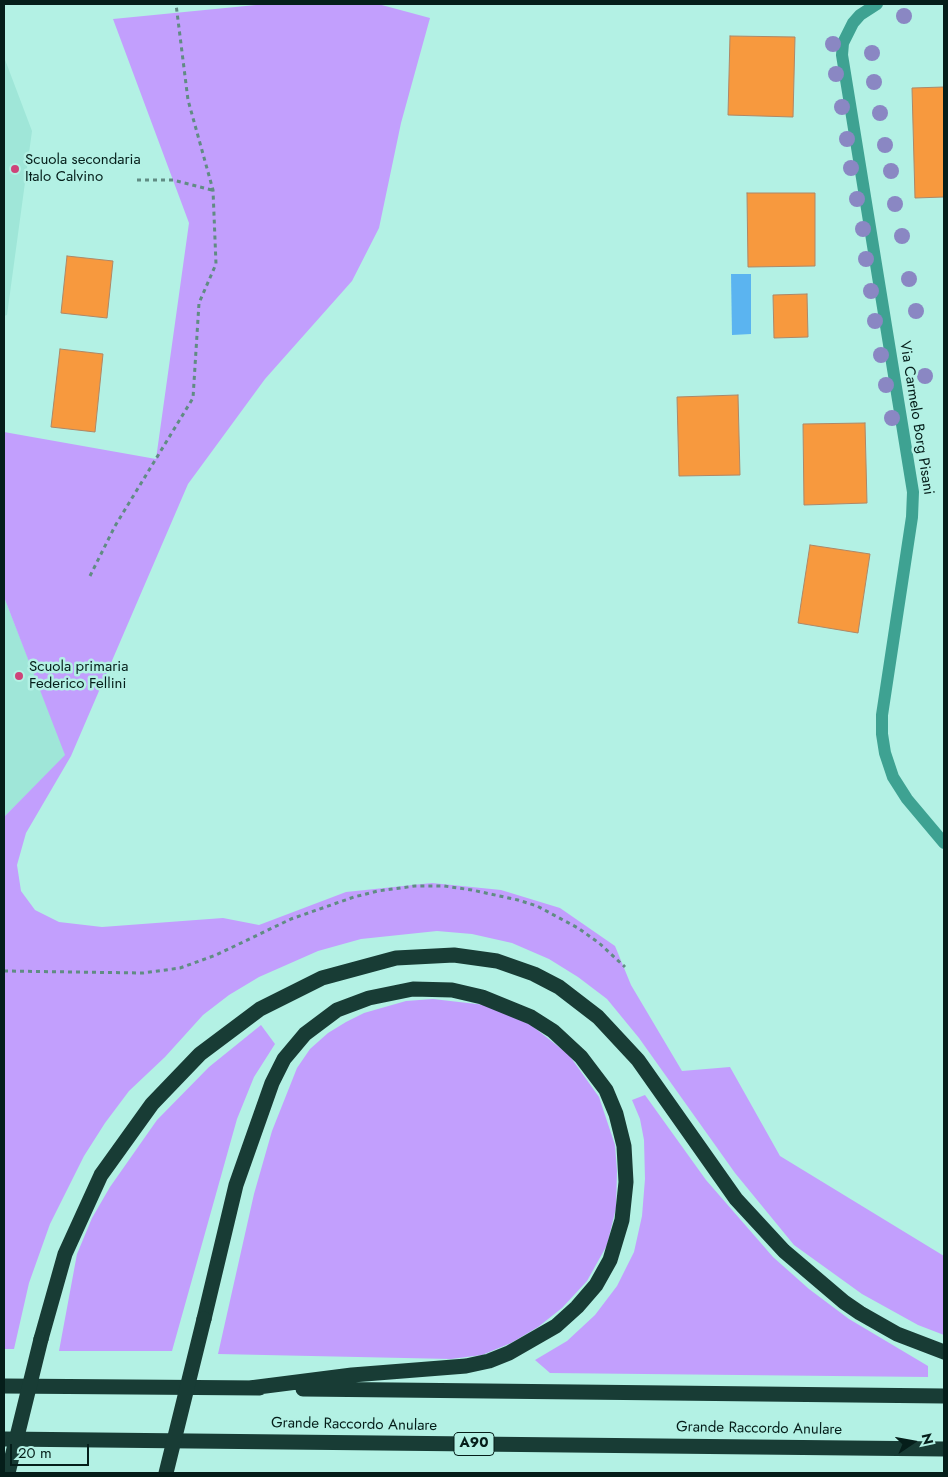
<!DOCTYPE html>
<style>
body{margin:0}
#map{position:relative;width:948px;height:1477px;overflow:hidden;background:#b3f1e4;font-family:Jost,sans-serif}
canvas{display:block}
.frame{position:absolute;inset:0;border:5px solid #051e1a;pointer-events:none}
.north{position:absolute;left:888px;top:1417px;width:50px;height:50px;-webkit-text-stroke:4px #b3f1e4;paint-order:stroke;rotate:78deg;font-size:14px;font-weight:700;line-height:20px;text-align:center;color:#051e1a}
.north::after{content:'';display:block;margin:auto;width:18px;height:22px;background:#051e1a;clip-path:polygon(50% 0,100% 100%,50% 72%,0 100%)}
.scale{position:absolute;left:10px;top:1444px;width:79px;height:22px;box-sizing:border-box;border:2px solid #051e1a;border-top:0;padding-left:6px;font-size:15px;line-height:18px;white-space:nowrap;color:#051e1a;-webkit-text-stroke:4px #b3f1e4;paint-order:stroke}
</style>
<div id="map">
<canvas width="948" height="1477"></canvas>
<div class="frame"></div>
<div class="north">N</div>
<div class="scale">20 m</div>
</div>
<script>
const context = document.querySelector('canvas').getContext('2d');
context.lineJoin = 'round';
function paint(path, color) {
  context.fillStyle = color;
  context.fill(path, 'evenodd');
}
function poly(rows) {
  const path = new Path2D();
  for (const r of rows) {
    path.moveTo(r[0], r[1]);
    for (let i = 2; i < r.length; i += 2) path.lineTo(r[i], r[i + 1]);
  }
  return path;
}
function stroke(path, color, width, dash) {
  context.strokeStyle = color;
  context.lineWidth = width;
  context.lineCap = dash ? 'butt' : 'round';
  context.setLineDash(dash || []);
  context.stroke(path);
}
function drawText(font, color, halo, rows, align = 'center') {
  context.font = font + ' Jost,sans-serif';
  context.lineWidth = 5;
  context.setLineDash([]);
  context.textBaseline = 'middle';
  context.strokeStyle = halo;
  context.fillStyle = color;
  for (const [text, x, y, turn = 0] of rows) {
    context.save();
    context.translate(x, y);
    context.rotate((+turn || 0) * Math.PI / 180);
    context.textAlign = isNaN(turn) ? turn : align;
    if (halo) context.strokeText(text, 0, 0);
    context.fillText(text, 0, 0);
    context.restore();
  }
}
paint(poly([
 [4,57,32,131,7,315,4,316],
 [4,597,66,755,4,817]
]), '#9fe6d8');
paint(poly([
 [266,4,378,4,430,18,401,123,379,228,352,281,265,379,188,484,71,756,26,833,17,865,21,891,35,910,59,922,102,927,223,918,259,925,346,892,432,883,501,890,560,908,615,946,631,985,682,1071,730,1067,780,1156,944,1256,944,1335,918,1325,862,1294,794,1245,735,1173,639,1038,607,999,578,977,549,959,512,943,472,934,437,931,361,939,318,951,259,977,229,995,203,1015,165,1057,129,1091,105,1123,84,1156,50,1224,29,1283,14,1349,4,1349,4,817,65,755,4,597,4,432,156,459,189,223,113,19],
 [433,999,485,1005,531,1025,569,1055,599,1097,615,1145,617,1171,616,1208,607,1245,587,1281,562,1308,538,1327,511,1343,482,1355,451,1359,218,1354,254,1194,272,1131,297,1068,310,1049,328,1033,346,1022,364,1013,406,1001],
 [261,1025,275,1044,254,1077,237,1119,172,1351,59,1351,77,1254,92,1218,110,1187,157,1120,209,1067],
 [645,1095,706,1180,773,1257,809,1289,849,1319,928,1366,928,1377,550,1373,535,1360,567,1341,595,1315,617,1286,634,1252,642,1216,645,1179,644,1140,640,1119,632,1100]
]), '#c29ffd');
paint(poly([
 [731,274,751,274,751,334,732,335]
]), '#5bb4f0');
const building = poly([
 [730,36,795,37,793,117,728,115,730,36],
 [944,87,944,202,944,197,915,198,912,88,944,87],
 [747,193,815,193,815,266,748,267,747,193],
 [67,256,113,261,107,318,61,313,67,256],
 [807,294,808,337,774,338,773,295,807,294],
 [60,349,103,354,95,432,51,427,60,349],
 [738,395,740,475,679,476,677,397,738,395],
 [865,423,867,503,804,505,803,424,865,423],
 [810,545,870,554,858,633,798,623,810,545]
]);
paint(building, '#f7993e');
stroke(building, '#ad8767', 1);
stroke(poly([
 [137,180,173,180,212,190],
 [90,576,115,526,193,398,199,303,216,264,213,190,188,100,176,4],
 [4,971,143,973,180,968,216,955,291,919,354,897,378,891,415,886,444,886,472,890,518,900,537,906,578,928,599,943,625,967]
]), '#608c83', 3, [4, 4]);
stroke(poly([
 [877,4,860,15,853,23,843,43,842,55,913,492,912,517,882,715,882,734,885,753,893,777,907,799,944,843]
]), '#3ea292', 12);
stroke(poly([
 [204,1319,236,1185,272,1083,284,1059,305,1034,337,1010,369,998,413,989,452,990,482,997,531,1017,553,1031,581,1057,606,1090,616,1114,624,1146,626,1182,622,1220,610,1260,596,1285,577,1307,556,1326,509,1353,489,1361,466,1366,352,1375,250,1388],
 [41,1339,65,1254,101,1175,152,1104,200,1054,260,1009,322,978,396,958,454,955,497,961,534,974,559,987,598,1017,638,1060,736,1199,784,1251,844,1302,860,1313,897,1334,944,1352],
 [4,1386,260,1388],
 [303,1389,944,1396],
 [4,1439,944,1449]
]), '#183c35', 15);
stroke(poly([
 [8,1473,41,1339],
 [166,1473,204,1319]
]), '#183c35', 15);
context.fillStyle = '#8a87c3';
for (const [x, y] of [
 [904,16],
 [833,44],
 [872,53],
 [836,74],
 [874,82],
 [842,107],
 [880,113],
 [847,139],
 [885,145],
 [851,168],
 [891,171],
 [857,199],
 [895,204],
 [863,229],
 [902,236],
 [866,259],
 [909,279],
 [871,291],
 [916,311],
 [875,321],
 [881,355],
 [925,376],
 [886,385],
 [892,418]
]) {
  context.beginPath();
  context.arc(x, y, 8, 0, 2 * Math.PI);
  context.fill();
}
for (const [x, y, r, color] of [
 [15,169,5,"#ce4379"],
 [19,676,5,"#ce4379"]
]) {
  const dot = new Path2D();
  dot.arc(x, y, r, 0, 2 * Math.PI);
  context.fillStyle = color;
  context.fill(dot);
  stroke(dot, '#b3f1e4', 2);
}
for (const [x, y, w] of [
 [474,1444,40]
]) {
  const box = new Path2D();
  box.roundRect(x - w / 2, y - 11.5, w, 23, 4);
  context.fillStyle = '#b3f1e4';
  context.fill(box);
  stroke(box, '#051e1a', 1);
}
drawText('bold 14px', '#051e1a', null, [
 ["A90",474,1444]
]);
drawText('15px', '#051e1a', '#b3f1e4', [
 ["Scuola secondaria",25,160],
 ["Italo Calvino",25,177],
 ["Scuola primaria",29,667],
 ["Federico Fellini",29,684]
], 'left');
drawText('15px', '#051e1a', '#b3f1e4', [
 ["Via Carmelo Borg Pisani",916,418,81],
 ["Grande Raccordo Anulare",354,1425,1],
 ["Grande Raccordo Anulare",759,1429,1]
]);
</script>
